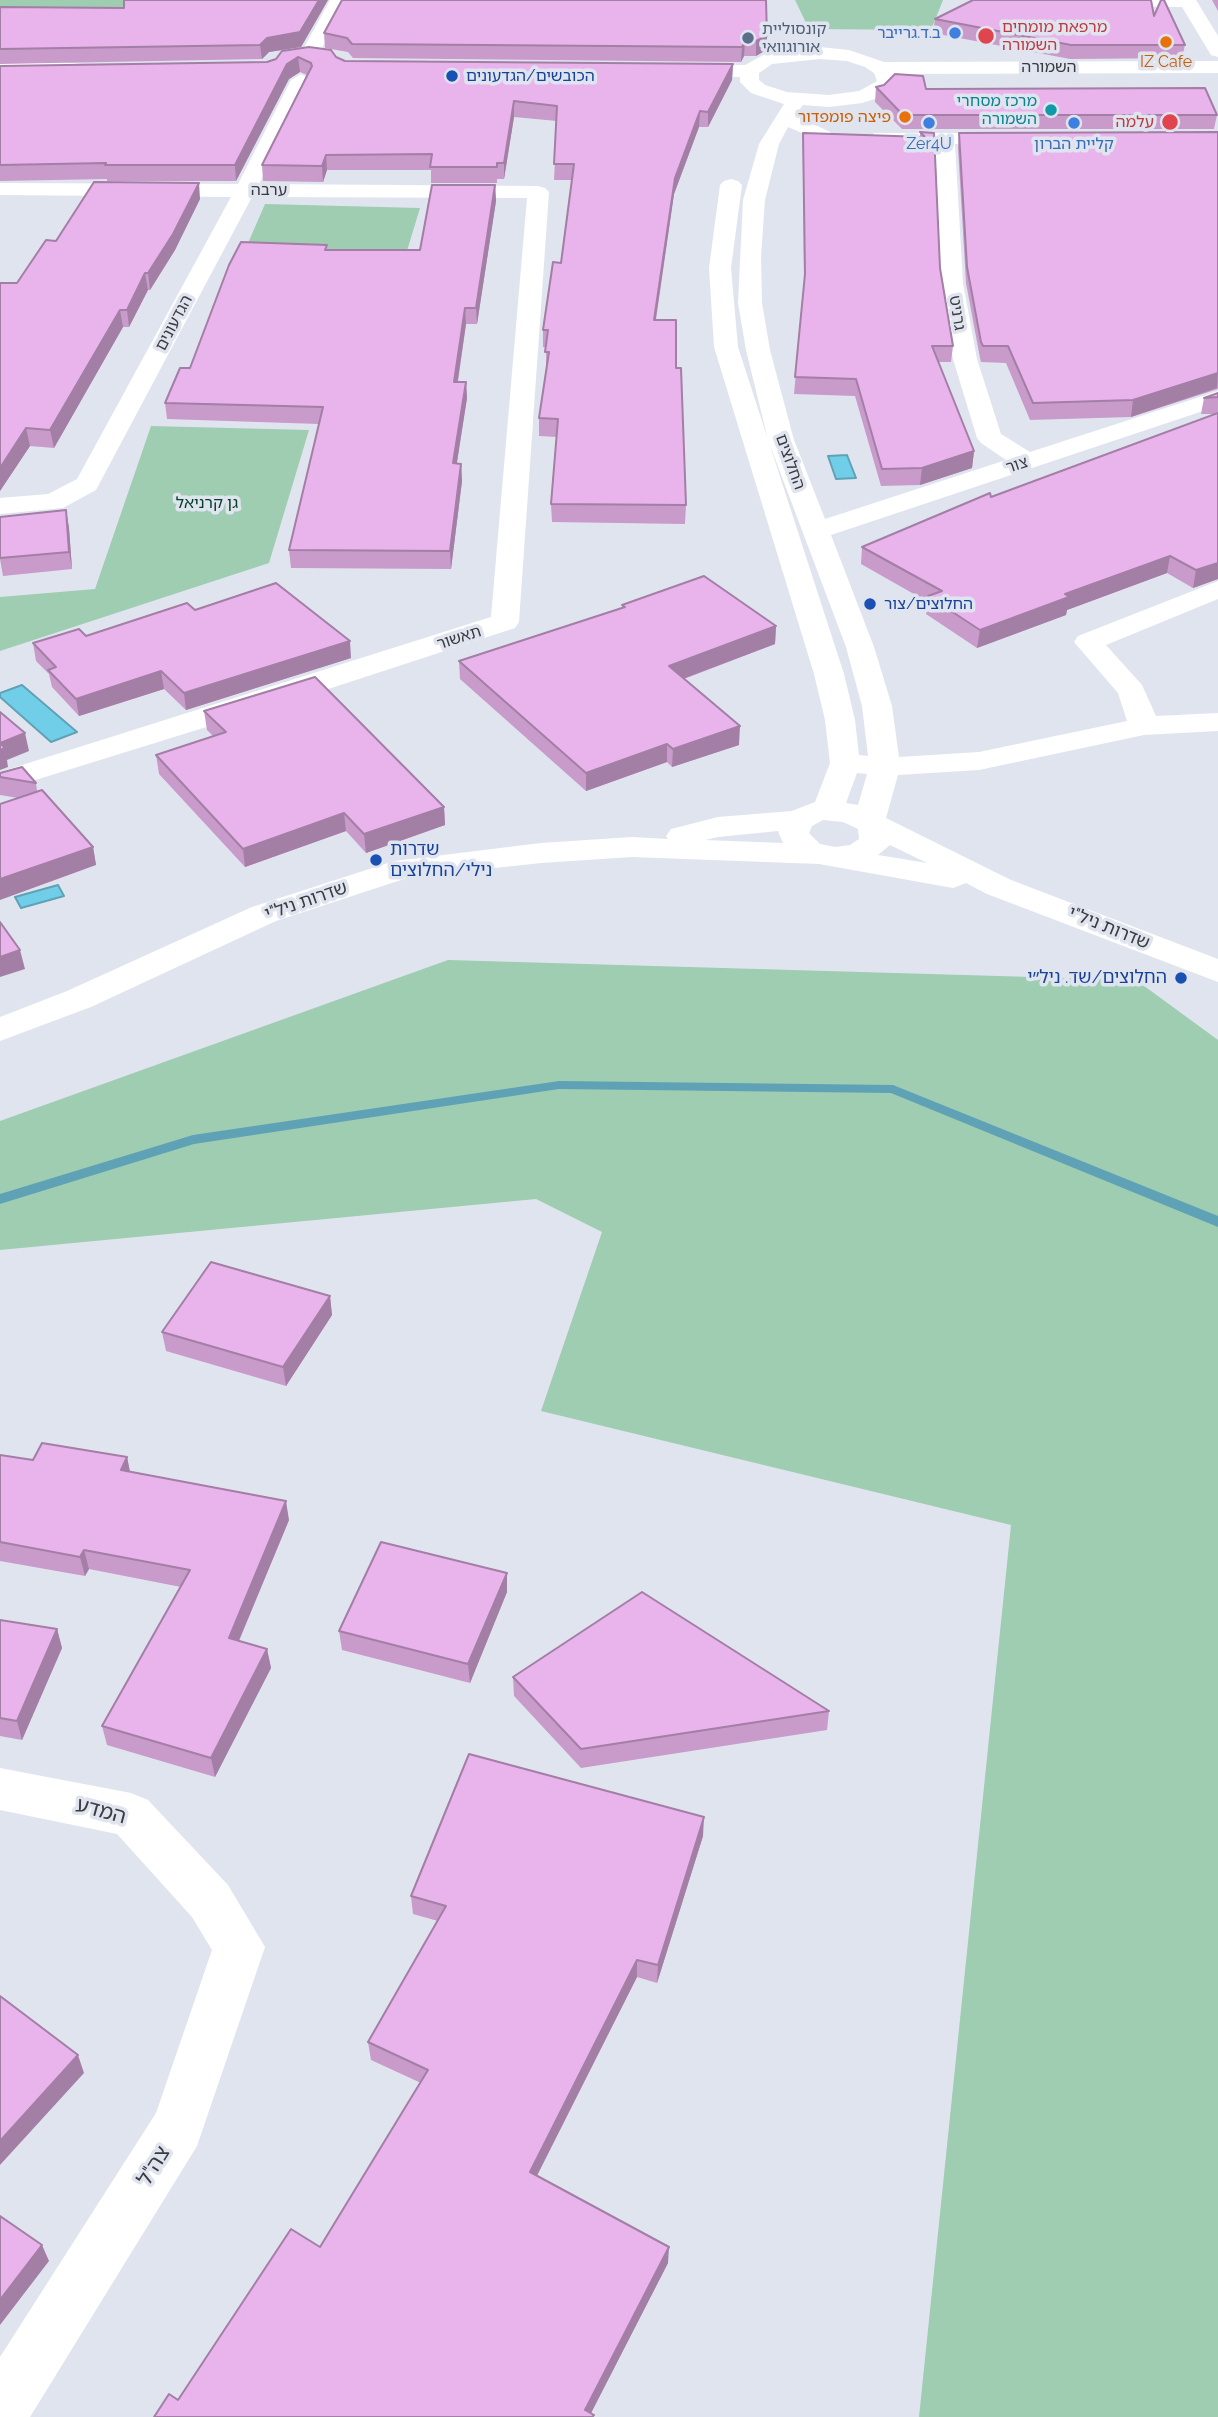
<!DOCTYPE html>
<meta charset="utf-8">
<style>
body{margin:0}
canvas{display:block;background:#e0e4ef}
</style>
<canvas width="1218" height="2417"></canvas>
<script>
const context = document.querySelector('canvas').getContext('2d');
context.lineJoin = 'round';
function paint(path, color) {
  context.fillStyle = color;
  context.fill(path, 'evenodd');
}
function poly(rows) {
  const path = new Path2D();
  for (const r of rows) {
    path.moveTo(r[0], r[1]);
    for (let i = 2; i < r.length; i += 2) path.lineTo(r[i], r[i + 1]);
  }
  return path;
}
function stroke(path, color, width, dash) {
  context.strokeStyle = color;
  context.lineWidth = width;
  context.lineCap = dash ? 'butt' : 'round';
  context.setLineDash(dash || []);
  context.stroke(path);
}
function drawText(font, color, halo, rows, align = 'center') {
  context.font = font + ' Raleway,"Noto Sans Hebrew",sans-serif';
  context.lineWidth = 7;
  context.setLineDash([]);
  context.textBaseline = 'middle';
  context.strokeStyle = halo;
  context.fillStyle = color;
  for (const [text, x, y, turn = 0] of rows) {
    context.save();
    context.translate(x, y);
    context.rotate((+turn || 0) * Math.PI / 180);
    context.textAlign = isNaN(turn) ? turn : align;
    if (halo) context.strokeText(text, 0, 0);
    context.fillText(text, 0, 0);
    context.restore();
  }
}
paint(poly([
 [0,0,313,0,306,12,0,11],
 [795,0,943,0,931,30,809,29],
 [265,204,420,208,406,254,245,250],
 [151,426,309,430,269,563,0,651,0,597,95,589],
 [448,960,1136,980,1218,1040,1218,2417,919,2417,1011,1525,541,1411,602,1232,536,1199,0,1250,0,1121]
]), '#9ecdb2');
const water = poly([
 [847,455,856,478,836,479,828,456,847,455],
 [22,685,77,732,51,742,0,697,0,693,22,685],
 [58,885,64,896,21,908,15,897,58,885]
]);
paint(water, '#71cee8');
stroke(water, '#60a2b5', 2);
paint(poly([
 [559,1081,893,1085,1218,1216,1218,1227,891,1093,559,1089,194,1144,0,1204,0,1194,193,1135,559,1081]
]), '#60a2b5');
paint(poly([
 [330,0,348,0,317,57,303,57,301,53,330,0],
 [1055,0,1196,0,1218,36,1218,57,1211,55,1182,7,1064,5,1055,0],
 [820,47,849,50,884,62,1218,61,1218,73,894,74,897,82,881,97,862,103,829,107,803,105,795,115,830,132,833,136,830,140,823,142,788,127,779,144,765,200,761,256,762,303,770,350,794,440,825,519,1006,460,981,443,977,438,953,359,941,283,935,144,881,143,874,141,871,137,874,133,1009,133,1016,135,1019,139,1016,143,1009,145,955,144,963,283,977,359,1001,434,1030,452,1218,391,1218,406,831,535,874,647,892,706,899,757,979,752,1127,721,1118,693,1074,642,1078,636,1218,581,1218,599,1106,645,1142,685,1156,716,1218,713,1218,731,1144,735,979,770,898,775,886,818,1011,880,1218,959,1218,982,987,894,966,883,953,888,819,864,632,857,541,863,410,877,276,921,91,1007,0,1041,0,1017,67,991,252,907,394,861,541,843,632,837,668,839,666,836,671,829,718,817,792,811,815,802,830,763,825,720,814,674,714,347,709,268,720,185,724,181,731,179,738,181,742,185,731,268,738,347,844,674,855,720,859,755,868,756,862,706,846,647,768,440,746,350,738,303,743,200,759,144,784,104,751,93,740,82,740,77,681,76,671,70,681,64,745,65,767,53,820,47],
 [820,59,847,61,865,67,874,73,877,81,859,91,829,95,787,92,765,85,759,80,759,73,772,64,820,59],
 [857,773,867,774,858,805,846,803,857,773],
 [823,820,843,822,858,829,859,839,850,845,835,847,820,844,809,833,812,826,823,820],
 [778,831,783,843,705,840,718,837,778,831],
 [890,845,927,863,878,855,890,845],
 [0,56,92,65,102,71,92,77,0,68,0,56],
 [301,74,311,80,259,184,538,186,545,188,549,192,519,622,515,628,313,694,0,791,0,772,491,617,527,198,252,197,96,490,63,508,0,514,0,498,48,494,77,479,231,197,0,195,0,183,238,184,291,80,301,74],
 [0,1768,131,1793,148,1800,228,1885,265,1947,197,2146,30,2417,0,2417,0,2357,156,2113,212,1950,192,1917,117,1834,0,1810,0,1768]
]), '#fff');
paint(poly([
 [124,0,328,0,301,47,269,52,262,59,0,64,0,7,124,8],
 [1212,0,1218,0,1218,11],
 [1154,16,1185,45,1182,58,1070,59,933,33,935,19],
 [324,33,767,36,766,50,756,56,744,56,741,62,353,58,348,52,325,48],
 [282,51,336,57,345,61,733,64,732,80,708,127,699,127,674,194,656,320,676,368,686,505,685,524,552,522,551,504,557,437,539,436,539,418,546,370,546,347,543,347,543,330,561,263,572,180,554,180,557,121,514,117,504,179,497,179,497,183,431,183,431,170,327,170,323,182,263,181,262,165,307,75,300,72,289,79,236,181,107,181,107,179,0,181,0,66,267,62,276,59],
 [876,87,926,89,1217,115,1214,129,902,129,875,102],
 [920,132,934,133,940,268,953,346,951,362,938,362,974,451,972,468,920,485,881,486,855,396,794,394,804,285,803,133,920,137],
 [1218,132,1218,389,1131,417,1030,420,1006,363,981,362,980,358,966,283,958,148,959,133],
 [495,185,496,201,477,324,466,324,458,382,466,382,467,398,457,463,461,464,462,481,451,569,291,568,289,550,319,424,167,419,165,403,190,368,328,250,420,250],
 [200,199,175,250,150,290,148,290,129,327,123,327,54,448,30,446,0,491,17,283,56,241],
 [1218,393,1218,579,1193,588,1167,573,1067,610,1066,615,977,648,926,614,928,602,861,564,862,547,991,497,1215,414,1201,414,1204,398],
 [66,510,69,528,72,569,3,576,0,559],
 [622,605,776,626,775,644,684,679,739,745,672,767,667,762,586,791,460,679,459,661,622,608],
 [195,610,351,658,186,710,164,689,79,716,52,687,49,674,36,661,33,643,86,636],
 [204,711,444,807,445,825,366,853,346,831,245,867,159,774,156,755,213,736,207,730],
 [0,773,36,783,37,791,93,847,96,865,18,798,0,795],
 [330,1296,332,1315,286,1386,166,1351,162,1332],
 [0,1455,33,1460,127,1457,130,1472,289,1520,239,1641,267,1649,271,1668,215,1777,107,1745,102,1726,181,1587,89,1569,85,1576,0,1561],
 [507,1592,470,1683,342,1650,339,1631],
 [0,1620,57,1629,62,1648,22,1740,0,1736],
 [513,1677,829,1711,827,1730,581,1768,514,1696],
 [703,1836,657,1983,637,1977,537,2176,668,2263,591,2413,594,2415,594,2417,154,2417,178,2400,320,2247,421,2083,371,2060,368,2042,438,1921,413,1914,411,1896]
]), '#c89bcb');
paint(poly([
 [319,0,328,0,301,47,269,52,262,59,260,45,267,38],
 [767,36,766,50,756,56,756,41],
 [745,41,744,56,741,62,742,47],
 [298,57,300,72,289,79,236,181,235,165,287,64],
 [733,64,732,80,708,127,708,112],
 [514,101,514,117,504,179,504,163],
 [700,111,699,127,674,194,653,337,654,320,675,178],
 [326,155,327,170,323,182,322,166],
 [199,183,200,199,175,250,150,290,148,273],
 [495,185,496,201,477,324,476,308],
 [145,273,148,290,129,327,127,310],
 [465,308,466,324,455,398,454,382],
 [120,310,123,327,54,448,50,430],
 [1218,373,1217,388,1131,417,1133,400],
 [466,382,467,398,454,480,453,463],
 [26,428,30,446,0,491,0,468],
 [974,451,972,468,920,485,922,468],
 [461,464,462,481,451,569,450,551],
 [66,510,69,528,72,569,69,552],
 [1170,556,1167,573,1067,610,1066,615,977,648,980,630,1065,594],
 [1218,563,1218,579,1193,588,1196,570],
 [776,626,775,644,669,684,669,666],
 [350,641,351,658,186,710,184,693],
 [161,671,164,689,79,716,76,699],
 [740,726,739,745,672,767,673,749],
 [25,733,29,751,7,760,8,767,0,770,0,743],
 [667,744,667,762,586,791,586,773],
 [444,807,445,825,366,853,364,834],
 [344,813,346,831,245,867,243,849],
 [93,847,96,865,0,900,0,879],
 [20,950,25,969,0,977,0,957],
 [330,1296,332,1315,286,1386,283,1367],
 [127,1457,131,1477,121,1470],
 [286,1501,289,1520,232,1657,229,1638],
 [84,1550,89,1569,85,1576,80,1557],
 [507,1573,507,1592,470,1683,468,1664],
 [57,1629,62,1648,22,1740,17,1721],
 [267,1649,271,1668,215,1777,211,1758],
 [704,1817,703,1836,657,1983,658,1965],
 [637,1960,637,1977,530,2189,530,2172],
 [78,2055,84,2073,0,2165,0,2141],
 [42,2245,49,2261,0,2325,0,2300],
 [669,2247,668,2263,589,2417,585,2410]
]), '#a37ea5');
const building = poly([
 [124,0,319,0,300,32,267,38,260,45,0,49,0,7,124,8,124,0],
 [342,0,766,0,767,36,756,41,745,41,742,47,352,44,347,38,324,33,342,0],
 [973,0,1151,0,1154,16,1161,0,1164,0,1185,45,1071,45,935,19,973,0],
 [309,47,331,50,336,57,345,61,733,64,708,112,700,111,675,178,654,320,676,320,676,368,681,368,686,505,551,504,558,419,539,418,549,352,545,352,548,330,543,330,553,262,561,263,574,164,554,164,557,106,514,101,504,163,497,163,497,167,430,167,432,154,326,155,322,166,262,165,312,66,311,63,298,57,287,64,235,165,105,165,106,163,0,165,0,66,267,62,276,59,282,51,309,47],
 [895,74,923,76,926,89,1205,88,1217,115,903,115,876,87,884,85,895,74],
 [920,132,934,133,940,268,953,346,932,346,974,451,922,468,882,469,856,379,795,377,805,274,803,133,925,137,920,132],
 [1218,132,1218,373,1133,400,1033,403,1008,346,983,346,981,342,967,267,959,133,1218,132],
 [94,182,199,183,173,234,148,273,145,273,127,310,120,310,50,430,26,428,0,468,0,283,17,283,46,240,56,241,94,182],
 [432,185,495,185,476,308,465,308,454,382,466,382,453,463,461,464,450,551,289,550,323,407,165,403,180,368,190,368,229,265,241,242,327,245,325,250,420,250,432,185],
 [1218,393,1218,397,1204,398,1218,393],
 [1218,413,1218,563,1196,570,1170,556,1065,594,1069,597,980,630,928,596,942,591,862,547,990,493,991,497,1218,413],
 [66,510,69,552,0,558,0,517,66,510],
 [704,576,776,626,669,666,740,726,673,749,667,744,586,773,459,661,625,607,622,605,704,576],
 [276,583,350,641,184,693,161,671,76,699,48,670,56,667,33,643,79,629,86,636,187,603,195,610,276,583],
 [315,677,444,807,364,834,344,813,243,849,156,755,226,732,204,711,315,677],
 [0,712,25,733,0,743,0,712],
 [0,743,5,748,0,750,0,743],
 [22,767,36,783,0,777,0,773,22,767],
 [42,790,93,847,0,879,0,804,42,790],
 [0,922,20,950,0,957,0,922],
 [211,1262,330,1296,283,1367,162,1332,211,1262],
 [42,1443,127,1457,121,1470,286,1501,229,1638,267,1649,211,1758,102,1726,190,1570,84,1550,80,1557,0,1542,0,1455,33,1460,42,1443],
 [381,1542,507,1573,468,1664,339,1631,381,1542],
 [642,1592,829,1711,581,1749,513,1677,642,1592],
 [0,1620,57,1629,17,1721,0,1718,0,1620],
 [469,1754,704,1817,658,1965,637,1960,530,2172,669,2247,585,2410,594,2415,592,2417,154,2417,169,2394,178,2400,291,2229,320,2247,428,2070,368,2042,446,1906,411,1896,469,1754],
 [0,1996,78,2055,0,2141,0,1996],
 [0,2216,42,2245,0,2300,0,2216]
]);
paint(building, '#e9b4ec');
stroke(building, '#a37ea5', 2);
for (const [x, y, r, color] of [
 [955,33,7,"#3f7fe0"],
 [986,36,9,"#e0444e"],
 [748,38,7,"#5c6f8a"],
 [1166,42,7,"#e8710a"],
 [452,76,7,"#1a4fb4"],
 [1051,110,7,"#0f9aa8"],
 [905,117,7,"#e8710a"],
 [1170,122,9,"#e0444e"],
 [929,123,7,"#3f7fe0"],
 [1074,123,7,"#3f7fe0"],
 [870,604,7,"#1a4fb4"],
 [376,860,7,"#1a4fb4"],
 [1181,978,7,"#1a4fb4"]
]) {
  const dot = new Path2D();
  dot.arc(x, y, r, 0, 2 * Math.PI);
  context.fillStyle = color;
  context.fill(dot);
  stroke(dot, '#e0e4ef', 2.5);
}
drawText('16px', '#be3a42', '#e0e4ef', [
 ["מרפאת מומחים",1002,27],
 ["השמורה",1002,45],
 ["עלמה",1154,122,"right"]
], 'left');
drawText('16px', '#4e5e75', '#e0e4ef', [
 ["קונסוליית",762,29],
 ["אורוגוואי",762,47]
], 'left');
drawText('16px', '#366cbe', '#e0e4ef', [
 ["ב.ד.גרייבר",941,33,"right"],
 ["Zer4U",929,144],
 ["קליית הברון",1074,144]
]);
drawText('16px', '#c56008', '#e0e4ef', [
 ["IZ Cafe",1166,62],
 ["פיצה פומפדור",891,117,"right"]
]);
drawText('16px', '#393b3f', '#e0e4ef', [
 ["השמורה",1049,67],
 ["ערבה",269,190],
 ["גרניט",957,313,81],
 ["הגדעונים",174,323,-62],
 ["החלוצים",790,462,70],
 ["צור",1017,465,-18],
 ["תאשור",459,638,-18]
]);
drawText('16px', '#164399', '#e0e4ef', [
 ["הכובשים/הגדעונים",466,76],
 ["החלוצים/צור",884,604]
], 'left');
drawText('16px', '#0d838f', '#e0e4ef', [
 ["מרכז מסחרי",1037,101],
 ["השמורה",1037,119]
], 'right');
drawText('16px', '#014228', '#e0e4ef', [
 ["גן קרניאל",207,503]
]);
drawText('18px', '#164399', '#e0e4ef', [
 ["שדרות",390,850],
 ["נילי/החלוצים",390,871],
 ["החלוצים/שד. ניל״י",1167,978,"right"]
], 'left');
drawText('18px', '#393b3f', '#e0e4ef', [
 ["שדרות ניל\"י",306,901,-19],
 ["שדרות ניל\"י",1109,928,22]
]);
drawText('21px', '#393b3f', '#e0e4ef', [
 ["המדע",101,1811,15],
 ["צה\"ל",154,2166,-58]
]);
</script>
